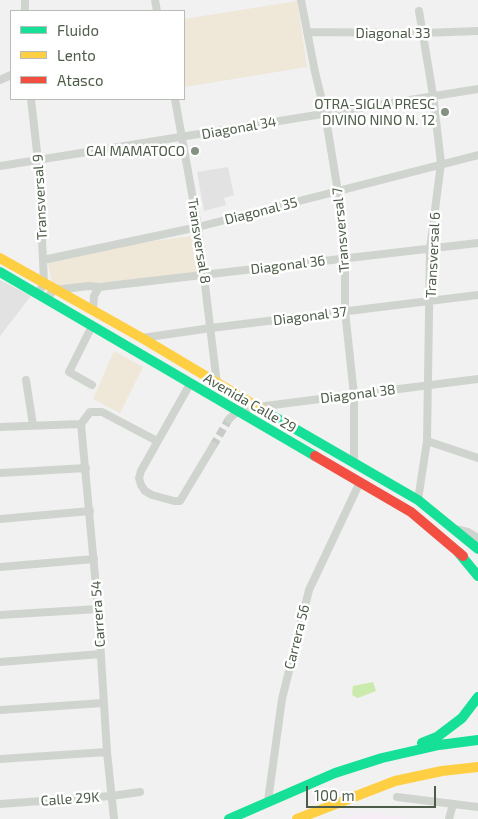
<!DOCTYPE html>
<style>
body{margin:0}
#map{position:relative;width:478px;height:819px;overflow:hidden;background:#f1f1f1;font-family:"Exo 2",sans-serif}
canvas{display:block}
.legend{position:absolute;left:10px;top:10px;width:175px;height:90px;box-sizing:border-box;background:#fff;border:1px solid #b8beb6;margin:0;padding:6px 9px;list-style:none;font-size:15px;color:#4d5c48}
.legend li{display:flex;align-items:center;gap:10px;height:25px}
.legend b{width:25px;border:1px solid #b8beb6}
.scale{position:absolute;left:306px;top:786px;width:130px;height:22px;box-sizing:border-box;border:2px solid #4d5c48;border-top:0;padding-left:6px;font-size:15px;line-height:18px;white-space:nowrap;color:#4d5c48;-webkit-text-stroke:4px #fff;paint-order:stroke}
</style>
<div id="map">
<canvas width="478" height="819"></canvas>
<ul class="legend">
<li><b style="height:6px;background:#16e098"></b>Fluido</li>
<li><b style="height:6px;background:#ffcf43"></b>Lento</li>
<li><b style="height:6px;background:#f24e42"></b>Atasco</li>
</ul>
<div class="scale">100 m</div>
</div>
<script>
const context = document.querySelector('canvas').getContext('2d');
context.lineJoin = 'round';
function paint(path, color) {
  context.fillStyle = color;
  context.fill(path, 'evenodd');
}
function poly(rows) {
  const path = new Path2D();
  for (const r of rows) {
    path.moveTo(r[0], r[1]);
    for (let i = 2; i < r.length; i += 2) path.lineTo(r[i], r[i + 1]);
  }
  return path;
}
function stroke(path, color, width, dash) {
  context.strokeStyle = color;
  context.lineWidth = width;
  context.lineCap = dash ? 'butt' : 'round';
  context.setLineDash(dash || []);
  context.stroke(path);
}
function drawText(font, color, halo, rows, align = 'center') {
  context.font = font + ' "Exo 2",sans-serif';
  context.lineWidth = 5;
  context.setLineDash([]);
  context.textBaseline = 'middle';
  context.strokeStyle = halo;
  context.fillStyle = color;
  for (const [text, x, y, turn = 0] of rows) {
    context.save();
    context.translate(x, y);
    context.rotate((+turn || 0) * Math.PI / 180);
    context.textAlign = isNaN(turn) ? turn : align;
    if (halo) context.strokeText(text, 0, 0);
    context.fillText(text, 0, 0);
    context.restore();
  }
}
paint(poly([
 [371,812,408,819,336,819]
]), '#f6edf6');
paint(poly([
 [228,167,234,195,224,198,226,205,204,211,197,172],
 [0,280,31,296,0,336]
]), '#e3e2e3');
paint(poly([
 [297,1,307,67,184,87,184,19],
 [193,236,200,275,52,286,48,262,122,245],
 [114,351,143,367,120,413,93,399]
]), '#efe7d7');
paint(poly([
 [373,682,376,691,358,698,352,695,353,686]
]), '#cbebad');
stroke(poly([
 [213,446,229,419]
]), '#c8ccc7', 8, [8, 4]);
stroke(poly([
 [25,0,25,11],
 [155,0,157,11],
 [301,0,315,72,325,113,338,192,345,259,345,311,354,395,354,463],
 [307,32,423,33,478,31],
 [0,80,11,75],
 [31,99,38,161,43,260,44,284,37,294],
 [175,99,198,227,217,384],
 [0,166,478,89],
 [43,260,198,227,478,155],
 [46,299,54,290,89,286,99,287,478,243],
 [93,310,94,296,99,287],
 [142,338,211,328,478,295],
 [26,380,33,425],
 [190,384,141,471,139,478,141,485,145,491,152,495,174,501,180,501,213,446],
 [92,385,69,372,92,326],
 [229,419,238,411,257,407,478,379],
 [0,427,81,424],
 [427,441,478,458],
 [0,473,86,468],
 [418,500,427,441,430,249,441,163,433,95,419,11],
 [0,519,90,511],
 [455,529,468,532,478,538],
 [0,567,94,559],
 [0,615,98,609],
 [0,662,101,654],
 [0,710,103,703],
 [0,759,107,752],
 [397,797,478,807],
 [268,801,282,699,309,590,360,482],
 [0,804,111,796,140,792],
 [114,819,107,752,98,609,81,424,90,412,102,412,157,441],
 [449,819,453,804]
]), '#d0d4cf', 8);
stroke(poly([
 [0,272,315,456],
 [266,412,418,500,478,549],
 [459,553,478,576],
 [422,743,437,737,462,718,478,697],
 [229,819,335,773,382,758,439,745,478,740]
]), '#16e098', 10);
stroke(poly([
 [0,258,142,338,266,412],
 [297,819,395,781,442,771,478,767]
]), '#ffcf43', 10);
stroke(poly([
 [315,456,411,512,463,556]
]), '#f24e42', 10);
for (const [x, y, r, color] of [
 [445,112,5,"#869083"],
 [195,151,5,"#869083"]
]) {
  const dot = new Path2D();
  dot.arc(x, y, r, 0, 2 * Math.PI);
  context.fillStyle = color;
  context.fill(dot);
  stroke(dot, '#fff', 2);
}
drawText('14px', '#4d5c48', '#fff', [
 ["Diagonal 33",393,33],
 ["Diagonal 34",239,128,-10],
 ["Transversal 9",40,197,-93],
 ["Diagonal 35",261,211,-14],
 ["Transversal 7",341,230,-95],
 ["Transversal 8",199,241,81],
 ["Transversal 6",433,255,-87],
 ["Diagonal 36",288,265,-7],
 ["Diagonal 37",310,316,-7],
 ["Diagonal 38",358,394,-7],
 ["Avenida Calle 29",250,403,30],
 ["Carrera 54",98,614,-94],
 ["Carrera 56",297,637,-76],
 ["Calle 29K",70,799,-4]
]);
drawText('14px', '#4d5c48', '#fff', [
 ["OTRA-SIGLA PRESC",435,104],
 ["DIVINO NINO N. 12",435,120],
 ["CAI MAMATOCO",185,151]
], 'right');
</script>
